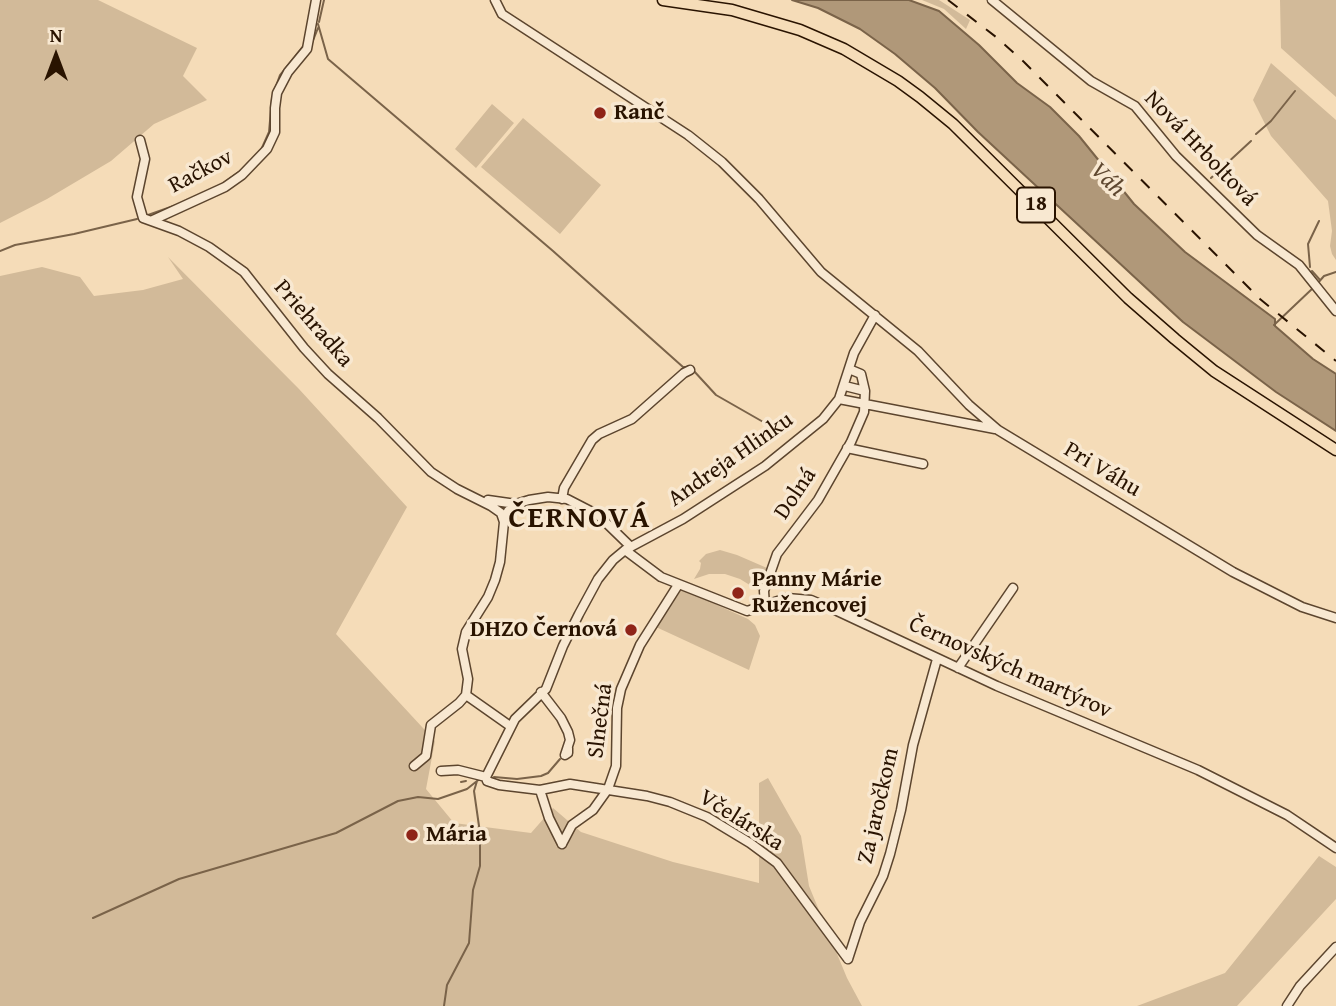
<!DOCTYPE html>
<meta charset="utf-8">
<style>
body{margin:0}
#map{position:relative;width:1336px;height:1006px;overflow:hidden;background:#f5dcb8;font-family:"Gentium Book Plus",serif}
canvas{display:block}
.north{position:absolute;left:21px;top:21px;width:70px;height:70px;-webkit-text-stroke:5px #f8e8d1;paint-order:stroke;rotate:0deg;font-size:19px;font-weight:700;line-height:28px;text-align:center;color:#291300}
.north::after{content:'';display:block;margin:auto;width:24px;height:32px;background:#291300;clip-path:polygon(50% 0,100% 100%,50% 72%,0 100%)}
</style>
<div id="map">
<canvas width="1336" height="1006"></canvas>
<div class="north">N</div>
</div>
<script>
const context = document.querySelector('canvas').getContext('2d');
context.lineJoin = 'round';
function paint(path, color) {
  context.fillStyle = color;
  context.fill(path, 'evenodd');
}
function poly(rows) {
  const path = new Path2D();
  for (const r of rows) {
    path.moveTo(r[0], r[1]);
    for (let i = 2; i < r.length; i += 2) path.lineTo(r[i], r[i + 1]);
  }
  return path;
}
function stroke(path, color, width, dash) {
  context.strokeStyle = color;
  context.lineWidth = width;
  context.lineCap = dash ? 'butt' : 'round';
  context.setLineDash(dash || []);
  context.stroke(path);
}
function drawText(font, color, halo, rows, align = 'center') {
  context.font = font + ' "Gentium Book Plus",serif';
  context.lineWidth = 7;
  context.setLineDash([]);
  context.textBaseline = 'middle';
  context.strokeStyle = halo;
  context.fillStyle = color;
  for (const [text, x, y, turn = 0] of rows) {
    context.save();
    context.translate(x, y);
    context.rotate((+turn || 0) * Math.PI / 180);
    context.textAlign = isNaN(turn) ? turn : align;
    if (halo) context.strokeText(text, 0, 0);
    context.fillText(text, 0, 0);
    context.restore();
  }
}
paint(poly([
 [0,0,98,0,197,48,183,76,207,100,154,124,111,161,47,199,0,223],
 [922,0,939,0,970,20,966,29,944,9],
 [1280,0,1336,0,1336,97,1281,48],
 [1271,63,1336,120,1336,260,1332,254,1330,246,1332,231,1328,201,1271,136,1253,100],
 [492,104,514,123,476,168,455,149],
 [523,118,601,185,560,234,481,167],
 [168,257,299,389,407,507,336,634,435,741,426,789,454,823,531,833,553,808,581,832,673,862,759,883,759,783,768,778,801,836,809,886,847,978,862,1006,0,1006,0,276,42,267,80,277,94,296,143,290,183,279],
 [720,550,737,555,767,568,761,592,740,579,725,574,709,574,694,579,700,569,701,563,699,561,706,554],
 [682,589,748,619,755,625,760,636,749,670,656,627],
 [1319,856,1336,867,1336,899,1237,1006,1137,1006,1225,973]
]), '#d2ba99');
const water = poly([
 [792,0,909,0,939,11,979,45,1017,83,1050,107,1079,136,1134,204,1185,252,1275,319,1275,326,1313,359,1336,374,1336,431,1276,392,1183,322,978,132,935,88,895,54,860,29,818,8,792,0]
]);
paint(water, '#b09879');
stroke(water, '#7a6349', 2);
stroke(poly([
 [319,22,324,0],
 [318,24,328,59,553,251,683,367,688,367],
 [312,43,318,28],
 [275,89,280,75,304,45],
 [1256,134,1271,121,1295,91],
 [261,150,269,132,272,98],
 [1211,178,1251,141],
 [222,184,243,169],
 [148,215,182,203],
 [0,251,15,245,74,234,137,219],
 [1310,267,1308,244,1319,221],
 [1312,271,1320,280],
 [1317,284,1324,276,1336,272],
 [1274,325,1313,288],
 [693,370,716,395,772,427,777,434,776,437],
 [494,777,517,779,541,776,548,773,560,759],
 [461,782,466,781],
 [93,918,179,879,336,833,398,801,418,797,438,799,467,789,477,781],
 [444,1006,447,985,469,943,473,890,480,866,480,833,474,791,477,781,480,779]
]), '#7a6349', 2);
const minor = poly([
 [495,0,502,14,688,135,722,162,759,199,821,272,918,351,969,405,998,430,1233,572,1302,607,1336,618],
 [992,0,1091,81,1135,106,1176,156,1257,235,1299,265,1336,311],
 [140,140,145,159,137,197,143,218,179,231,209,247,244,272,304,348,328,374,378,418,431,472,457,489,491,506,501,513,504,522],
 [153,220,225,187,242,175,267,149,275,132,275,108,277,93,288,72,307,49,316,0],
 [849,369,861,374,865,391],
 [839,399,995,429],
 [847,448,923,464],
 [562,499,564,488,592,440,599,434,632,419,684,373,690,370],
 [488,500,516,504],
 [625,550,661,577,747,611,787,598,811,600,837,611,997,686,1198,770,1287,815,1336,848],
 [765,606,764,591,777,554,818,500,851,442,864,412,865,391,845,386],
 [958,668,1013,588],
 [541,692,561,718,568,732,570,740,565,755,568,753,568,748],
 [466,695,510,726],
 [414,766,426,756,431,725,459,703,466,695,468,679,462,649,466,632,488,597,495,580,500,562,504,522,508,511,516,504,529,500,548,497,567,499,598,515,631,547],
 [441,771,458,770,486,777],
 [540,790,549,818,562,844],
 [562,844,572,825,593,810,608,789,616,766,617,708,621,689,640,645,678,585],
 [848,959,777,863,750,843,707,817,670,802,647,796,570,784,540,790,499,785,487,781,486,777,515,719,546,689,563,646,579,614,598,579,613,560,625,550,683,519,765,466,823,419,839,399,854,353,875,315],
 [848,959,860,922,883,876,890,854,901,810,913,745,937,659],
 [1287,1006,1300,986,1336,947]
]);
const major = poly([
 [663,0,732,10,800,30,844,49,898,81,920,97,953,124,1128,298,1175,339,1214,371,1336,450]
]);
stroke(minor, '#5c452e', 11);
stroke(major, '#291300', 13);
stroke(minor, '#f8e8d1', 8);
stroke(major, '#f5dcb8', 10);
stroke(poly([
 [948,0,996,37,1024,62,1260,299,1336,361]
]), '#291300', 2, [12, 12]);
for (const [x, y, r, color] of [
 [600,113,7,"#8f2418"],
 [738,593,7,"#8f2418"],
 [631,630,7,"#8f2418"],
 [412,835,7,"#8f2418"]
]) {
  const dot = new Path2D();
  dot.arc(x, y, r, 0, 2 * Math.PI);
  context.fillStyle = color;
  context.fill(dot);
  stroke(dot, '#f8e8d1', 2.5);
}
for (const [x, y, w] of [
 [1036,205,38]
]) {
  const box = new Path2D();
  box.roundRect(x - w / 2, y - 17.5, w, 35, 5);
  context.fillStyle = '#f8e8d1';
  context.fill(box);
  stroke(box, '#291300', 2);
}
drawText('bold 21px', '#291300', null, [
 ["18",1036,205]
]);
drawText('bold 23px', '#291300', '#f8e8d1', [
 ["Ranč",614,113],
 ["Panny Márie",752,580],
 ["Ružencovej",752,606],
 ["DHZO Černová",617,630,"right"],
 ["Mária",426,835]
], 'left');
drawText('23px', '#291300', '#f8e8d1', [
 ["Nová Hrboltová",1200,149,46],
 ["Račkov",201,172,-28],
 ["Priehradka",313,324,49],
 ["Andreja Hlinku",731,460,-35],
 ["Pri Váhu",1102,470,31],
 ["Dolná",796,494,-56],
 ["Černovských martýrov",1010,668,24],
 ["Slnečná",601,721,-83],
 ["Za jaročkom",879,806,-77],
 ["Včelárska",741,821,32]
]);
drawText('italic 24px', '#5f4830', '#f8e8d1', [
 ["Váh",1107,180,45]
]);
context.letterSpacing = '2px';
drawText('bold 30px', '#291300', '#f8e8d1', [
 ["ČERNOVÁ",580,519]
]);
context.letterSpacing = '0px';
</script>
